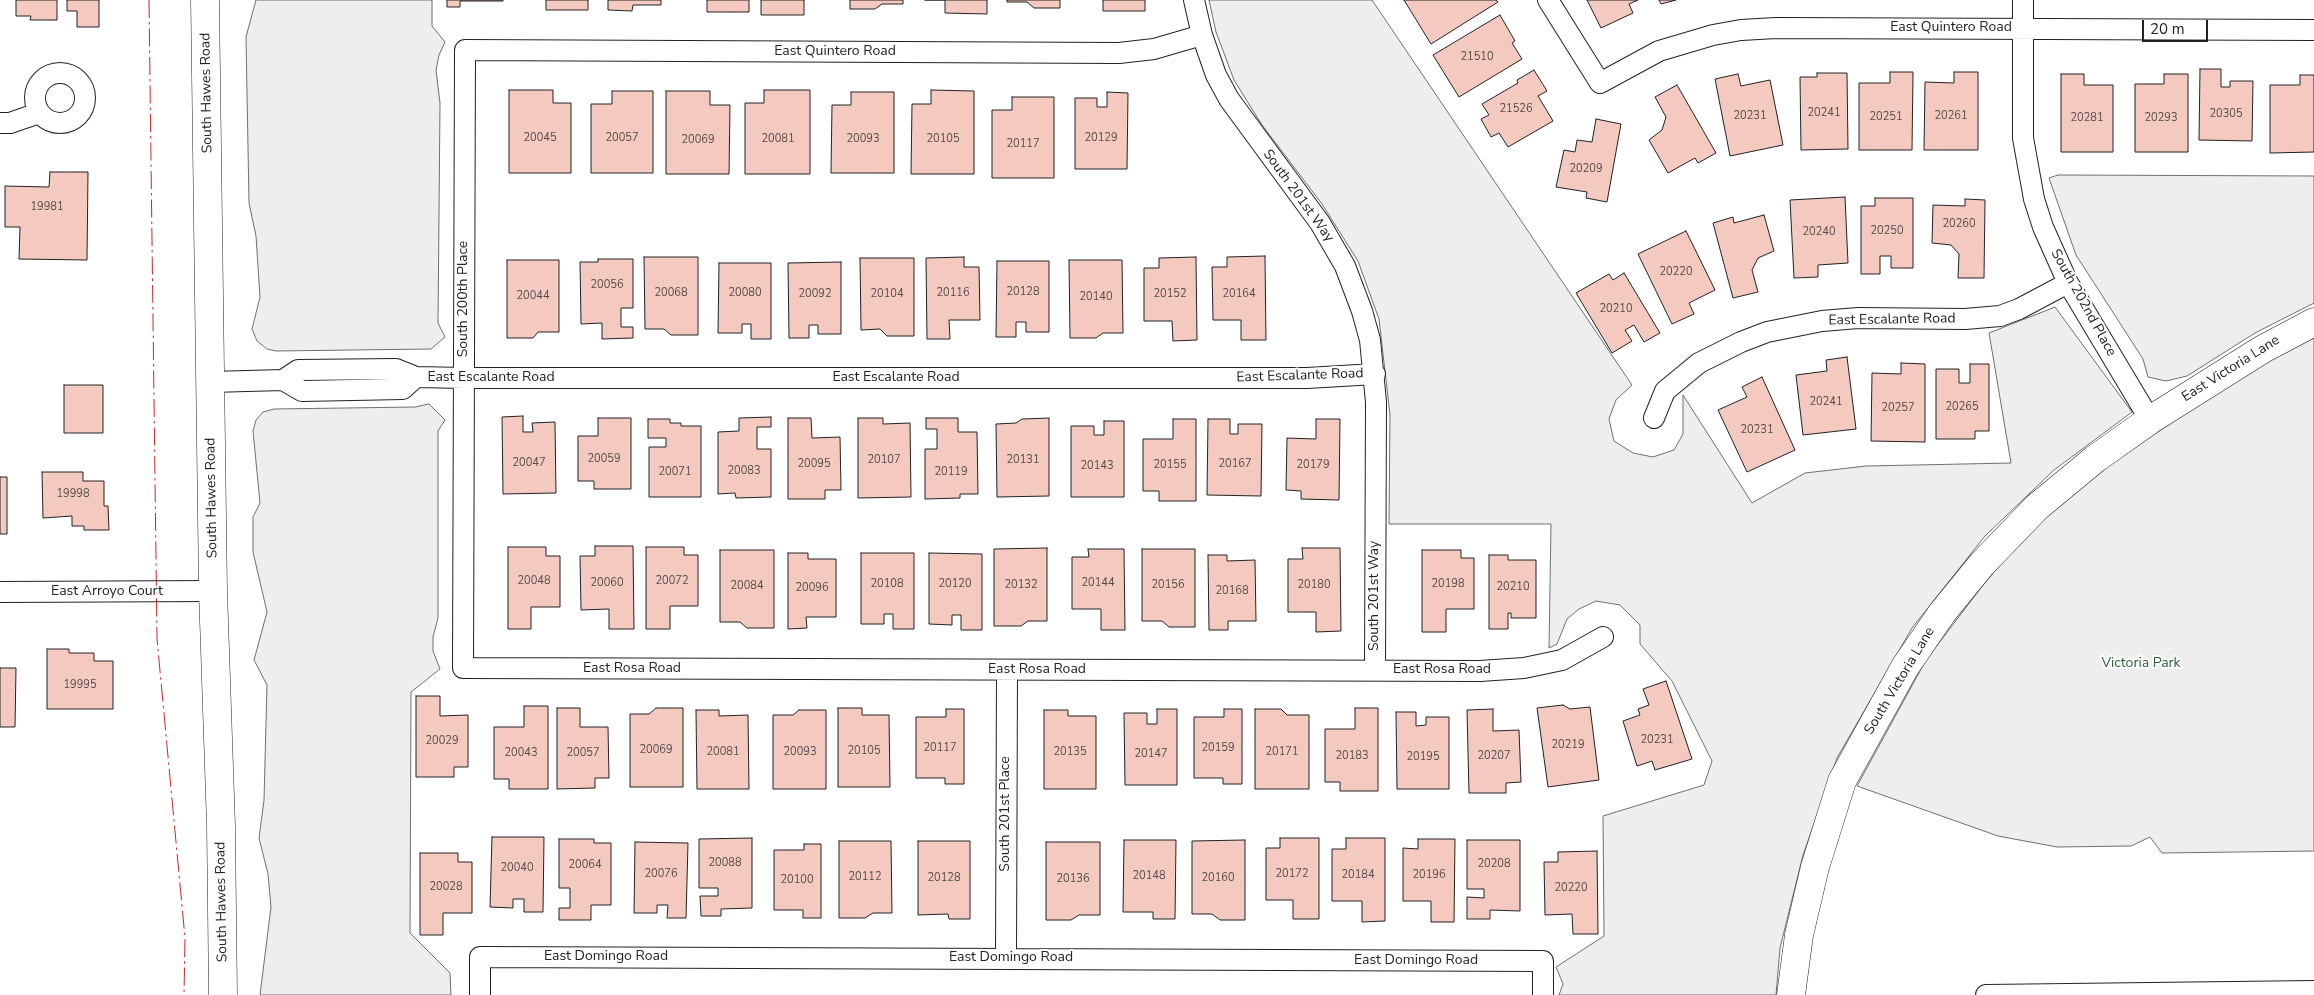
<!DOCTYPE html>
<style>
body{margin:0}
#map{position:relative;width:2314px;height:995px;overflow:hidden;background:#fff;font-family:"Nunito Sans",sans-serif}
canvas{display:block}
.scale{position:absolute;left:2142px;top:20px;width:66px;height:22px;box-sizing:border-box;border:2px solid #222;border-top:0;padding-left:6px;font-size:15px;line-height:18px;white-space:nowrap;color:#222;-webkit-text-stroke:4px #fff;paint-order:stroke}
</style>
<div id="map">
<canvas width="2314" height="995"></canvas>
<div class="scale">20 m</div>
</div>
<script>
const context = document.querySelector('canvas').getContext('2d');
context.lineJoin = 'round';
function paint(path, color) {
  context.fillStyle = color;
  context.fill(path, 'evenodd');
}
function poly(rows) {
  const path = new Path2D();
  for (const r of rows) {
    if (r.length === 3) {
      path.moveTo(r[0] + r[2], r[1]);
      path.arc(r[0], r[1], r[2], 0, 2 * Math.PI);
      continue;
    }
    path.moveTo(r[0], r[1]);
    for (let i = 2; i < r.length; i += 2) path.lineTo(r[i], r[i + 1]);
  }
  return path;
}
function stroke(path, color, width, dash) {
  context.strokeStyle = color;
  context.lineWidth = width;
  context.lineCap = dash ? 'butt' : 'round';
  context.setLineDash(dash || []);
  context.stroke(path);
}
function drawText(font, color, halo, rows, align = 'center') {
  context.font = font + ' "Nunito Sans",sans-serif';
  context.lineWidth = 4;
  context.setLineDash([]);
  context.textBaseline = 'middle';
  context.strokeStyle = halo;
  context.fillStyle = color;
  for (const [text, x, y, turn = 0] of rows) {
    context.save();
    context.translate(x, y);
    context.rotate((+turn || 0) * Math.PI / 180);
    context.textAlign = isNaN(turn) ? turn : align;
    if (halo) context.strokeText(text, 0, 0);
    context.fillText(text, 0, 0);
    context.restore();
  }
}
const green = poly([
 [256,0,432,0,432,26,445,42,439,55,436,70,440,103,438,323,445,337,431,349,276,351,267,349,257,341,252,329,260,297,256,236,249,203,246,37,256,0],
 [1209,0,1372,0,1632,385,1616,400,1609,419,1614,441,1633,453,1653,457,1674,450,1683,434,1683,395,1752,503,1805,473,1866,466,2011,463,1989,333,2055,307,2132,412,2054,470,1985,536,1912,628,1837,758,1803,855,1780,948,1776,995,1559,995,1563,984,1556,967,1604,936,1603,816,1704,785,1712,761,1672,681,1640,644,1640,625,1620,605,1596,601,1579,609,1567,619,1557,644,1549,648,1551,524,1389,524,1390,415,1379,319,1358,261,1322,204,1262,125,1234,80,1216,32,1209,0],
 [2058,175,2314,176,2314,303,2255,333,2187,376,2166,381,2148,377,2143,359,2076,255,2049,178,2058,175],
 [2314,338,2314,851,2162,853,2150,837,2131,846,2057,847,1998,836,1857,786,1926,660,1983,585,2034,524,2109,466,2214,393,2303,342,2314,338],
 [429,404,445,420,438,431,438,618,433,637,433,651,440,669,411,692,410,933,450,973,451,995,260,995,271,907,268,874,259,838,264,800,267,685,254,660,267,612,253,552,253,517,260,503,253,431,256,420,263,412,274,409,415,407,429,404]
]);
paint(green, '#eee');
stroke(green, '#6f6f6f', 1);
const building = poly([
 [16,0,57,0,57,20,30,20,31,16,16,16,16,0],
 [67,0,99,0,99,27,77,27,77,11,67,11,67,0],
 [447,0,503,0,503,1,460,1,460,7,447,7,447,0],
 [546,0,588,0,588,10,546,10,546,0],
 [608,0,661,0,661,5,633,5,632,11,608,10,608,0],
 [707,0,749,0,749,12,707,12,707,0],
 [761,0,804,0,804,15,761,15,761,0],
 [850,0,903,0,903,4,882,4,875,9,850,9,850,0],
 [925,0,987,0,987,14,945,13,945,0,925,0],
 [1007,0,1060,0,1060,8,1034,8,1027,2,1007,2,1007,0],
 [1103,0,1145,0,1145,11,1103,11,1103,0],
 [1404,0,1496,0,1498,2,1431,44,1404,0],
 [1587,0,1638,0,1629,4,1633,13,1601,28,1587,0],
 [1659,0,1676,0,1661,4,1659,0],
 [1500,15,1515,41,1512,43,1522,59,1459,97,1433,55,1500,15],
 [2200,69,2221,69,2221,87,2230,87,2230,81,2253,81,2252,141,2199,140,2200,69],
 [1534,70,1547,91,1538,96,1553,121,1508,147,1499,133,1491,137,1481,119,1489,115,1482,104,1518,83,1517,80,1534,70],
 [1890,72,1913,72,1912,150,1859,150,1859,83,1890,83,1890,72],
 [1954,72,1978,72,1978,150,1924,150,1925,82,1954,83,1954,72],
 [1817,73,1847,73,1848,149,1801,150,1800,77,1817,77,1817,73],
 [1738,74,1741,86,1770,80,1783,145,1730,156,1715,79,1738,74],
 [2061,74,2084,74,2084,85,2113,85,2113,152,2061,152,2061,74],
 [2164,74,2188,74,2188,152,2135,152,2135,84,2164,84,2164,74],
 [2300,75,2314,75,2314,152,2270,153,2270,85,2300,85,2300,75],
 [1677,85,1716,153,1698,163,1695,158,1668,173,1649,140,1662,130,1666,117,1655,97,1677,85],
 [509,90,553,90,553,103,571,103,571,173,509,173,509,90],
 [764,90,810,90,810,174,745,174,745,103,764,103,764,90],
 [931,90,974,91,974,174,911,174,912,104,931,104,931,90],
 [612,91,653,91,653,173,591,173,591,104,612,104,612,91],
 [666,91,710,91,710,105,730,105,729,174,666,174,666,91],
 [851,92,894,92,894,173,831,173,832,105,851,105,851,92],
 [1107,92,1128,93,1127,169,1075,169,1075,98,1097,98,1097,107,1107,107,1107,92],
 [1012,97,1054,97,1054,178,992,178,992,110,1012,110,1012,97],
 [1596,119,1621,124,1607,202,1586,198,1587,192,1556,187,1564,150,1575,152,1577,140,1592,142,1596,119],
 [50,172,88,172,87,260,19,259,20,227,5,227,5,186,49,187,50,172],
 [1845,197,1848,263,1818,265,1818,277,1794,278,1790,200,1845,197],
 [1875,198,1913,198,1913,268,1891,268,1891,256,1880,256,1880,274,1861,274,1861,206,1875,206,1875,198],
 [1965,199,1985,200,1984,278,1958,278,1959,254,1951,245,1932,243,1933,205,1965,206,1965,199],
 [1764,215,1774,251,1758,258,1752,270,1758,292,1733,298,1713,223,1733,217,1734,223,1764,215],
 [1686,231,1715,290,1689,303,1694,314,1672,324,1638,254,1686,231],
 [1265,256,1266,340,1241,340,1241,320,1213,320,1212,267,1227,267,1227,257,1265,256],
 [644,257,698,257,698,335,671,335,664,329,645,329,644,257],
 [964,257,964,267,979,267,980,320,949,320,950,339,927,339,926,258,964,257],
 [1196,257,1197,340,1173,341,1172,321,1144,321,1144,268,1159,268,1159,258,1196,257],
 [860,258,914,258,914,336,887,336,880,329,861,330,860,258],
 [598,259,633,259,633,308,621,308,621,327,633,327,633,338,602,339,602,323,581,324,580,262,598,262,598,259],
 [507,260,559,260,559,332,538,332,533,338,507,338,507,260],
 [1069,260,1122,260,1123,333,1103,333,1096,338,1070,338,1069,260],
 [997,261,1049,261,1049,332,1026,332,1026,322,1016,322,1016,337,996,337,997,261],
 [841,262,841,334,818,334,818,325,809,325,809,338,789,338,788,263,841,262],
 [719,263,771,263,771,339,751,339,751,324,742,324,742,333,718,333,719,263],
 [1624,273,1660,333,1644,342,1634,325,1625,330,1632,341,1612,353,1576,293,1609,274,1613,280,1624,273],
 [1847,357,1856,429,1803,435,1796,375,1827,371,1826,360,1847,357],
 [1901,363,1925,364,1925,442,1871,441,1872,373,1901,374,1901,363],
 [1970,364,1989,364,1989,431,1975,431,1975,439,1936,439,1936,369,1959,369,1959,383,1970,383,1970,364],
 [1762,377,1795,450,1747,472,1718,410,1747,397,1742,387,1762,377],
 [64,385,103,385,103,433,64,433,64,385],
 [523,416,523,432,533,432,532,423,555,422,556,493,503,494,502,417,523,416],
 [771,417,771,427,757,427,757,449,771,449,771,497,736,498,735,493,718,494,718,432,739,431,739,418,771,417],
 [598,418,631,418,631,489,594,489,594,481,578,481,578,436,598,436,598,418],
 [788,418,811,418,812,438,840,437,841,490,825,490,825,499,788,499,788,418],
 [858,418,883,418,883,424,910,423,911,497,858,498,858,418],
 [926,418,958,418,958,432,977,432,978,494,960,494,960,498,925,499,925,449,937,449,937,429,926,429,926,418],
 [1049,418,1049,496,997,497,996,424,1016,423,1022,419,1049,418],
 [648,419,670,419,670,423,681,423,681,426,701,426,701,497,649,497,649,447,666,447,666,438,648,438,648,419],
 [1173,419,1196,419,1196,501,1159,501,1159,491,1143,491,1143,439,1173,439,1173,419],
 [1208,419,1230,419,1230,434,1238,434,1238,424,1262,424,1261,496,1207,495,1208,419],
 [1316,419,1340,419,1339,500,1301,499,1301,491,1286,490,1287,438,1316,439,1316,419],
 [1104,421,1124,421,1124,497,1071,497,1071,426,1094,426,1094,435,1104,435,1104,421],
 [42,472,83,472,83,481,104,481,104,506,108,506,109,530,84,530,84,526,72,526,72,516,43,518,42,472],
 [0,477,7,477,7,534,0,534,0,477],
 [595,546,633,546,634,629,609,629,609,609,581,610,580,556,595,556,595,546],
 [508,547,546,547,546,556,560,556,560,607,531,607,531,629,508,629,508,547],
 [646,547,684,547,684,555,698,555,698,606,670,606,670,629,646,629,646,547],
 [1047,548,1047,621,1028,621,1021,626,994,626,994,549,1047,548],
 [1302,548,1340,548,1341,631,1316,632,1316,612,1288,612,1288,559,1303,559,1302,548],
 [1088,549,1124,549,1125,630,1101,630,1101,609,1072,609,1072,557,1089,557,1088,549],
 [1142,549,1195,549,1195,627,1169,627,1162,621,1142,621,1142,549],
 [720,550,774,550,774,628,747,628,740,622,720,622,720,550],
 [1422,550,1461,550,1461,558,1474,558,1474,609,1446,609,1446,632,1422,632,1422,550],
 [788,553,808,553,808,559,836,559,836,617,806,617,807,628,788,629,788,553],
 [861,553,914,553,914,629,893,629,893,614,884,614,884,624,861,624,861,553],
 [929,553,982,554,982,630,961,630,961,615,952,615,952,625,929,624,929,553],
 [1208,555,1227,555,1227,561,1255,560,1256,621,1228,621,1228,630,1209,630,1208,555],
 [1489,555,1508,555,1508,560,1536,560,1536,618,1511,618,1511,613,1508,613,1508,629,1489,629,1489,555],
 [47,649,69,649,69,653,94,653,94,661,113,661,113,709,47,709,47,649],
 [0,668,16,668,15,727,0,727,0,668],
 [1666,681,1692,759,1655,770,1652,761,1637,766,1623,721,1640,715,1638,709,1649,705,1643,689,1666,681],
 [416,696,440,696,440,716,468,715,468,767,454,767,454,777,416,777,416,696],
 [1563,705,1570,709,1590,707,1599,780,1548,787,1537,708,1563,705],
 [524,706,548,706,548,789,509,789,509,779,494,779,494,727,524,727,524,706],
 [557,708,580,708,580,727,608,727,609,778,595,778,595,788,557,789,557,708],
 [656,708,683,708,683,787,630,787,630,714,649,714,656,708],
 [838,708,862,708,862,715,889,715,890,787,838,787,838,708],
 [1355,708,1378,708,1378,791,1340,791,1340,782,1325,782,1325,729,1355,729,1355,708],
 [946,709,964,709,964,784,945,784,945,778,916,778,916,717,946,717,946,709],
 [1157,709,1177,709,1177,785,1125,785,1124,713,1147,713,1147,724,1157,724,1157,709],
 [1224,709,1242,709,1242,784,1223,784,1223,778,1194,778,1194,717,1224,717,1224,709],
 [1255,709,1281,709,1287,715,1309,715,1309,789,1255,789,1255,709],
 [1493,709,1493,731,1519,730,1521,782,1506,783,1506,793,1469,793,1467,710,1493,709],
 [696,710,719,710,719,716,748,715,749,789,697,789,696,710],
 [799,710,826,710,826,789,773,789,773,715,793,715,799,710],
 [1044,710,1068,710,1068,716,1096,716,1096,789,1044,789,1044,710],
 [1396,712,1416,712,1416,726,1426,725,1426,717,1449,717,1449,789,1397,789,1396,712],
 [492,837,544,837,543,912,524,912,524,899,513,899,513,908,490,907,492,837],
 [752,838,752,908,721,909,721,916,701,916,700,896,718,896,718,888,699,888,699,839,752,838],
 [1280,838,1319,838,1319,919,1293,919,1293,900,1266,900,1266,848,1280,848,1280,838],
 [1346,838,1385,838,1385,921,1362,922,1362,901,1332,901,1332,849,1346,849,1346,838],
 [559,839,594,839,594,843,611,843,611,905,591,905,591,920,559,920,559,908,570,908,570,888,559,888,559,839],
 [1418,839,1455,839,1454,922,1431,922,1431,901,1403,901,1403,848,1418,849,1418,839],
 [1124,840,1176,840,1175,919,1153,919,1153,912,1123,912,1124,840],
 [1245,840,1245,920,1220,920,1212,914,1192,914,1192,841,1245,840],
 [1467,840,1520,840,1520,911,1490,910,1490,919,1467,919,1467,897,1484,898,1484,889,1467,889,1467,840],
 [839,841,891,841,892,913,873,913,865,918,839,918,839,841],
 [918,841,970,841,970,919,949,919,948,914,918,915,918,841],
 [635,842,688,843,686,918,667,918,668,905,657,905,657,913,634,913,635,842],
 [1046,842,1100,842,1100,915,1079,915,1071,920,1046,920,1046,842],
 [804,844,821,844,821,918,803,918,803,910,774,910,774,850,804,850,804,844],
 [1597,851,1598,934,1573,934,1572,914,1545,915,1544,862,1558,862,1558,852,1597,851],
 [420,853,458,853,458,862,472,862,472,913,443,913,443,935,420,935,420,853]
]);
paint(building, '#f3c9c0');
stroke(building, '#222', 1);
const street = poly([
 [1194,0,1202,35,1216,75,1229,99,1320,223,1345,266,1362,311,1370,340,1376,402,1375,670],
 [1548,0,1600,83,1659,51,1713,35,1741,30,1776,28,2314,30],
 [2023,0,2023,138,2034,199,2043,227,2068,283,2150,420],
 [1202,35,1154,49,1119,53,465,50,463,668,1480,671,1524,668,1562,660,1603,637],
 [60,98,25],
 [0,123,10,123,39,113],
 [283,380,298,370,396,369,416,377,464,378,1307,378,1375,374],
 [211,382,283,380,302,391,403,389,416,377],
 [1654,418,1665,391,1699,363,1741,342,1767,332,1822,321,1858,318,1965,319,2000,316,2019,309,2068,283],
 [0,592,213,591],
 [1006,958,1007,670],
 [480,995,480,957,1543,961,1543,995],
 [1986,995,2314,991]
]);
const secondary = poly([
 [205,0,213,591,221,826,223,995],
 [1791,995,1799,935,1815,867,1842,781,1905,667,1942,613,1982,564,2037,507,2095,459,2150,420,2263,349,2314,322]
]);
stroke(street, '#222', 22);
stroke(secondary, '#222', 29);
stroke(street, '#fff', 20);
stroke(secondary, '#fff', 28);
stroke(poly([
 [149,0,157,639,185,938,184,995]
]), '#c62828', 1, [18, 4, 2.5, 4]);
drawText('11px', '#564c4a', null, [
 ["21510",1477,57],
 ["21526",1516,109],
 ["20241",1824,113],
 ["20305",2226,114],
 ["20231",1750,116],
 ["20261",1951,116],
 ["20251",1886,117],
 ["20281",2087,118],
 ["20293",2161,118],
 ["20045",540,138],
 ["20057",622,138],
 ["20129",1101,138],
 ["20081",778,139],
 ["20093",863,139],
 ["20105",943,139],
 ["20069",698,140],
 ["20117",1023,144],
 ["20209",1586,169],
 ["19981",47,207],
 ["20260",1959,224],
 ["20250",1887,231],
 ["20240",1819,232],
 ["20220",1676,272],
 ["20056",607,285],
 ["20128",1023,292],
 ["20068",671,293],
 ["20080",745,293],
 ["20116",953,293],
 ["20092",815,294],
 ["20104",887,294],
 ["20152",1170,294],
 ["20164",1239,294],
 ["20044",533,296],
 ["20140",1096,297],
 ["20210",1616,309],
 ["20241",1826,402],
 ["20265",1962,407],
 ["20257",1898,408],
 ["20231",1757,430],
 ["20059",604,459],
 ["20107",884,460],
 ["20131",1023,460],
 ["20047",529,463],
 ["20095",814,464],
 ["20167",1235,464],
 ["20155",1170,465],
 ["20179",1313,465],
 ["20143",1097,466],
 ["20083",744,471],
 ["20071",675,472],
 ["20119",951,472],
 ["19998",73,494],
 ["20048",534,581],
 ["20072",672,581],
 ["20060",607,583],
 ["20144",1098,583],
 ["20108",887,584],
 ["20120",955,584],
 ["20198",1448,584],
 ["20132",1021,585],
 ["20156",1168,585],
 ["20180",1314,585],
 ["20084",747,586],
 ["20210",1513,587],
 ["20096",812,588],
 ["20168",1232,591],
 ["19995",80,685],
 ["20231",1657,740],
 ["20029",442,741],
 ["20219",1568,745],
 ["20117",940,748],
 ["20159",1218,748],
 ["20069",656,750],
 ["20105",864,751],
 ["20081",723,752],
 ["20093",800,752],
 ["20135",1070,752],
 ["20171",1282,752],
 ["20043",521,753],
 ["20057",583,753],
 ["20147",1151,754],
 ["20183",1352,756],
 ["20207",1494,756],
 ["20195",1423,757],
 ["20088",725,863],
 ["20208",1494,864],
 ["20064",585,865],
 ["20040",517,868],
 ["20076",661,874],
 ["20172",1292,874],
 ["20184",1358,875],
 ["20196",1429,875],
 ["20148",1149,876],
 ["20112",865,877],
 ["20128",944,878],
 ["20160",1218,878],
 ["20136",1073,879],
 ["20100",797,880],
 ["20028",446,887],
 ["20220",1571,888]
]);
drawText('14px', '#222', '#fff', [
 ["East Quintero Road",1951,28],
 ["East Quintero Road",835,52],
 ["South Hawes Road",207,93,-91],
 ["South 201st Way",1298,196,54],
 ["South 200th Place",464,299,-90],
 ["South 202nd Place",2083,303,61],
 ["East Escalante Road",1892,320,-1],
 ["East Victoria Lane",2231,369,-32],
 ["East Escalante Road",1300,376,-2],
 ["East Escalante Road",491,378],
 ["East Escalante Road",896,378],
 ["South Hawes Road",212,498,-91],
 ["East Arroyo Court",107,592],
 ["South 201st Way",1375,596,-90],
 ["East Rosa Road",632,669],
 ["East Rosa Road",1037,670],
 ["East Rosa Road",1442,670],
 ["South Victoria Lane",1900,681,-59],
 ["South 201st Place",1006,814,-90],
 ["South Hawes Road",222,902,-91],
 ["East Domingo Road",606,957],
 ["East Domingo Road",1011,958],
 ["East Domingo Road",1416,961]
]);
drawText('14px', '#2f5e38', '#fff', [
 ["Victoria Park",2141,664]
]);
</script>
